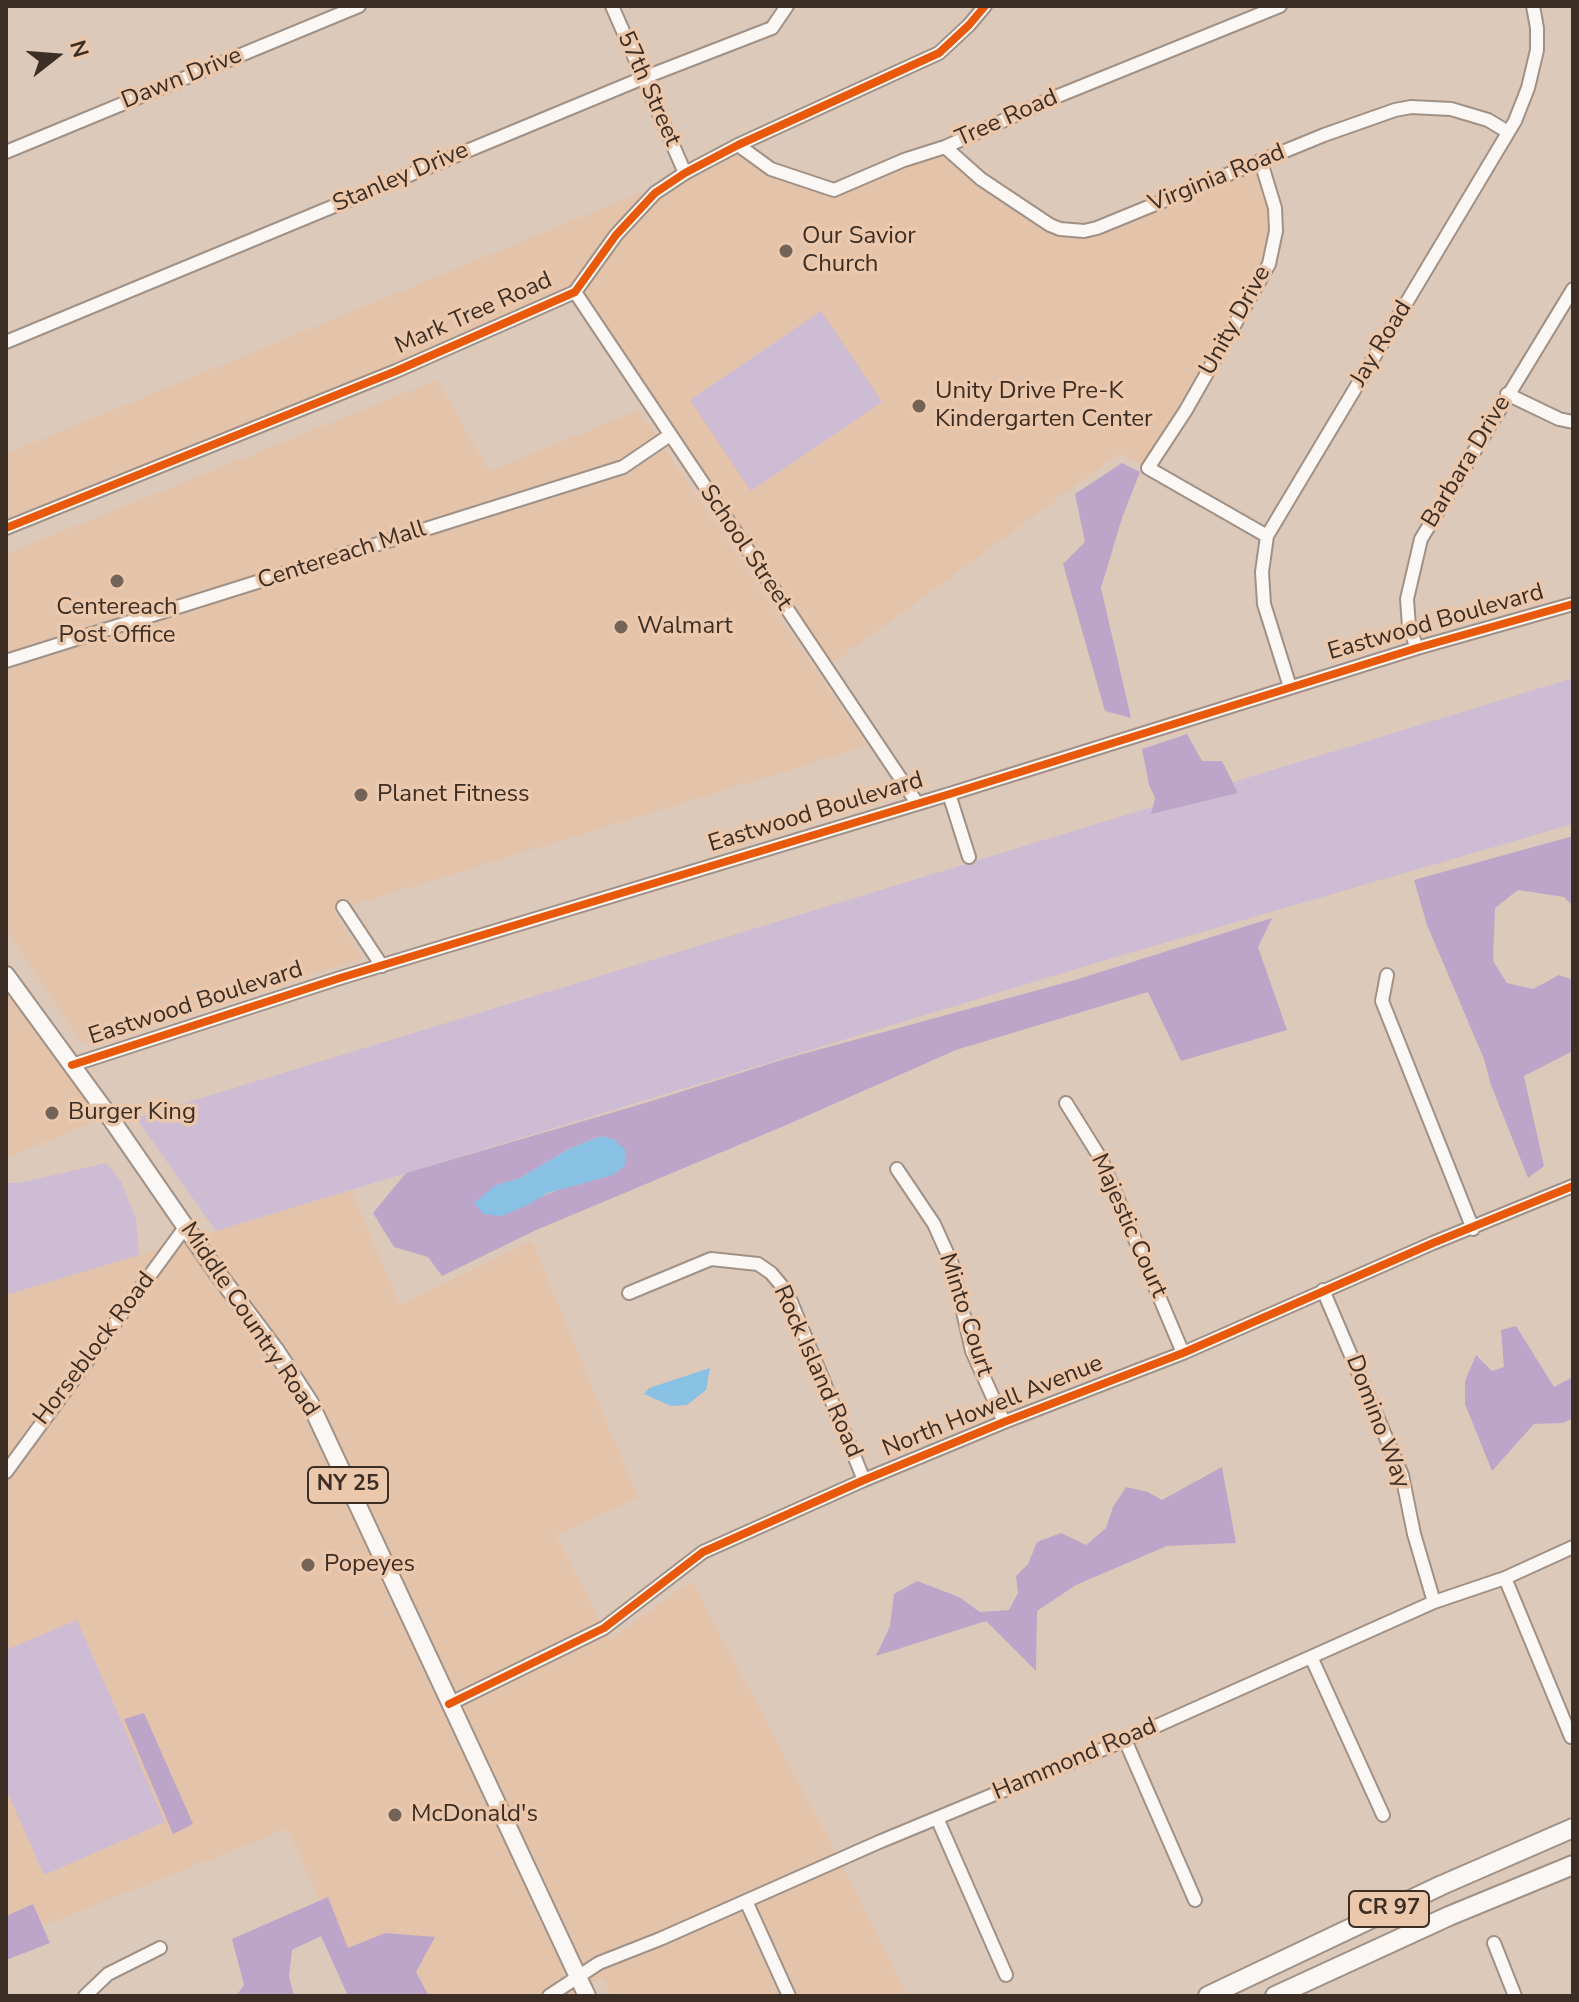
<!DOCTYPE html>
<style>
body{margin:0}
#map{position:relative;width:1579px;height:2002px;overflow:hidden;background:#ddc9ba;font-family:"Nunito Sans",sans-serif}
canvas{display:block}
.frame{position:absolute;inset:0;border:8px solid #3c2e24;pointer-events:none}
.north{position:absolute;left:16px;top:16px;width:80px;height:80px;-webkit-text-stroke:6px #ebc7ac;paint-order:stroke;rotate:73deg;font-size:22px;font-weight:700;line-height:32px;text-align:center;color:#3c2e24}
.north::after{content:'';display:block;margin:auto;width:28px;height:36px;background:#3c2e24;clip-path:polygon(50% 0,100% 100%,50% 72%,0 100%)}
</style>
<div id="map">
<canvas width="1579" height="2002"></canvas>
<div class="frame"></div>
<div class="north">N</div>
</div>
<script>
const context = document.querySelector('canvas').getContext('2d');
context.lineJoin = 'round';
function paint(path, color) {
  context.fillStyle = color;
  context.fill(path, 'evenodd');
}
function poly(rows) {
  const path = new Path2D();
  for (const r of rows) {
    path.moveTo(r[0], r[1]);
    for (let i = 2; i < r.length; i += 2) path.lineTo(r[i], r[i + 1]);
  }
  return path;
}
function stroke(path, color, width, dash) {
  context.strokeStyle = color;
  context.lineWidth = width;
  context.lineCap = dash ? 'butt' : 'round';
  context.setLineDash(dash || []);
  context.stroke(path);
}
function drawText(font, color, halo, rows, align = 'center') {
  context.font = font + ' "Nunito Sans",sans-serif';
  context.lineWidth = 7;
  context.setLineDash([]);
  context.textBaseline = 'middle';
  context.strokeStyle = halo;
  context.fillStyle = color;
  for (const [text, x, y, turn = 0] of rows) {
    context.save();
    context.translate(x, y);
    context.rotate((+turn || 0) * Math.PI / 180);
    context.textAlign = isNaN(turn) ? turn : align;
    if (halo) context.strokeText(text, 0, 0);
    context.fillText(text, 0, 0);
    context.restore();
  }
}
paint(poly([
 [738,145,771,169,834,189,945,147,1050,225,1084,231,1261,162,1269,182,1275,242,1148,468,1120,453,826,668,574,292,6,528,6,454,642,192,646,201],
 [437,380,489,471,639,410,867,746,333,911,363,959,82,1043,6,929,6,554],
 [6,976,109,1116,6,1158],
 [351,1190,400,1305,532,1241,638,1498,556,1535,609,1640,692,1581,829,1840,907,1996,611,1996,603,1978,568,1996,365,1996,287,1829,6,1940,6,1295]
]), '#e4c3ab');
paint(poly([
 [821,311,882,402,751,491,690,400],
 [1573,678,1573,824,1099,962,216,1231,136,1118],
 [106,1163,121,1181,136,1219,139,1255,6,1295,6,1183,19,1183],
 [77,1620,165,1822,44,1875,6,1789,6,1650]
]), '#cebcd5');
paint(poly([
 [1122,463,1140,472,1122,518,1101,588,1131,718,1105,711,1063,564,1085,542,1075,494],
 [1187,734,1202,761,1222,761,1238,793,1151,814,1155,798,1149,785,1142,749],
 [1573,836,1573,906,1564,897,1518,890,1495,908,1493,961,1507,983,1533,989,1559,975,1573,980,1573,1051,1524,1076,1544,1166,1528,1178,1491,1085,1484,1059,1427,925,1414,880],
 [1272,918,1258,947,1287,1030,1181,1061,1148,992,956,1050,784,1126,534,1231,442,1276,428,1257,394,1247,373,1213,406,1173,645,1103,788,1058,1075,980],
 [601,1136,615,1140,581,1184,564,1188,538,1198,496,1185,518,1179,569,1149],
 [1516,1326,1554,1387,1573,1377,1573,1418,1563,1423,1534,1424,1492,1471,1465,1404,1465,1381,1476,1355,1492,1371,1504,1367,1501,1330],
 [1222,1467,1236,1543,1167,1546,1076,1585,1037,1611,1036,1671,986,1621,876,1656,890,1626,894,1594,917,1581,959,1597,980,1612,1009,1610,1018,1593,1016,1576,1028,1564,1037,1542,1061,1533,1086,1545,1106,1528,1113,1507,1126,1487,1148,1492,1162,1500],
 [144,1713,193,1824,173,1834,124,1719],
 [328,1897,348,1948,385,1933,435,1937,416,1972,429,1996,348,1996,321,1936,292,1950,289,1977,294,1996,236,1996,244,1985,232,1939],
 [33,1904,50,1943,6,1960,6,1916]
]), '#bda5ca');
paint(poly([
 [601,1136,615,1140,625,1150,625,1165,613,1175,548,1193,526,1206,501,1216,484,1214,474,1203,496,1185,518,1179,569,1149],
 [710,1368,706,1390,687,1405,671,1406,644,1394,649,1388]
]), '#88c1e4');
const minor = poly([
 [612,6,685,173],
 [738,145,771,169,834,190,904,160,945,147,1053,98,1280,6],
 [945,147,981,179,1050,225,1060,229,1084,231,1097,228,1324,135,1395,110,1411,107,1451,109,1488,120,1508,132],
 [6,152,359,6],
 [1261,162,1275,208,1276,231,1269,264,1186,410,1148,468,1267,536],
 [575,292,917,803],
 [6,342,643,78,772,28,787,6],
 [1507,394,1559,419,1573,422],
 [6,528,396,371,575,292,616,235,655,193,685,173,738,145,939,53,969,25,985,6],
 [1417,648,1409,627,1407,599,1421,539,1573,289],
 [6,661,623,467,670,435],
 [1290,687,1264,604,1262,572,1267,536,1515,121,1528,88,1537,50,1537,28,1533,6],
 [949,794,969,857],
 [343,907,382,966],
 [1387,975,1382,1001,1473,1229],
 [72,1065,340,978,953,793,1417,648,1573,604],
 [1066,1103,1101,1159,1183,1353],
 [897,1169,934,1224,952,1264,972,1351,1004,1422],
 [1323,1290,1402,1475,1414,1534,1434,1602],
 [629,1293,711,1259,758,1264,771,1273,787,1292,864,1480],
 [6,1472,186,1226],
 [1505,1578,1571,1737],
 [1312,1659,1383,1815],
 [449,1704,604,1628,703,1552,864,1480,1004,1422,1183,1353,1433,1243,1573,1186],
 [1125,1740,1195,1900],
 [937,1818,1006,1975],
 [746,1901,789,1996],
 [1494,1943,1515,1996],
 [85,1996,108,1974,160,1948],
 [549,1996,599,1963,660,1939,879,1842,1125,1740,1434,1602,1505,1578,1573,1547]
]);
const major = poly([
 [6,975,109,1116,218,1274,276,1351,310,1403,587,1996]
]);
const highway = poly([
 [1208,1996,1442,1885,1573,1828],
 [1275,1996,1449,1916,1573,1865]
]);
stroke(minor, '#a09186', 16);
stroke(major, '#a09186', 20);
stroke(highway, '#a09186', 22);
stroke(minor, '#faf7f5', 12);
stroke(major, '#faf7f5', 16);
stroke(highway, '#faf7f5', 18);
stroke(poly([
 [6,528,396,371,575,292,616,235,655,193,685,173,738,145,939,53,969,25,985,6],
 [72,1065,340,978,953,793,1417,648,1573,604],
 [449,1704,604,1628,703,1552,864,1480,1004,1422,1183,1353,1433,1243,1573,1186]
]), '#e8590c', 8);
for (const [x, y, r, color] of [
 [786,251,8,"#746458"],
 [919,406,8,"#746458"],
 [117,581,8,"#746458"],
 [621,627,8,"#746458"],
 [361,795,8,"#746458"],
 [52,1113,8,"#746458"],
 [308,1565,8,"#746458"],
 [395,1815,8,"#746458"]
]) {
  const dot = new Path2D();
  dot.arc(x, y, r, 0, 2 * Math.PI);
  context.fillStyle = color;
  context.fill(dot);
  stroke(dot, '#ebc7ac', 3);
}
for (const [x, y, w] of [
 [348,1485,80],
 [1389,1909,80]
]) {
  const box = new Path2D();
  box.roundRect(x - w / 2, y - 18, w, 36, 6);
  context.fillStyle = '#ebc7ac';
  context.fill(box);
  stroke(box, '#3c2e24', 2);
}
drawText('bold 22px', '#3c2e24', null, [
 ["NY 25",348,1485],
 ["CR 97",1389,1909]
]);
drawText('24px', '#3c2e24', '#ebc7ac', [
 ["Dawn Drive",182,79,-22],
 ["57th Street",648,89,66],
 ["Tree Road",1007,119,-24],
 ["Stanley Drive",401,178,-23],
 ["Virginia Road",1217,179,-22],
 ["Mark Tree Road",474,314,-24],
 ["Unity Drive",1236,321,-61],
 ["Jay Road",1382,344,-59],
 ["Barbara Drive",1467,462,-59],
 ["School Street",745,548,56],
 ["Centereach Mall",342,556,-18],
 ["Eastwood Boulevard",1436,623,-16],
 ["Eastwood Boulevard",816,813,-17],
 ["Eastwood Boulevard",196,1004,-18],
 ["Majestic Court",1128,1226,66],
 ["Minto Court",965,1315,72],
 ["Middle Country Road",249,1320,56],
 ["Horseblock Road",95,1349,-53],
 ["Rock Island Road",817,1372,66],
 ["North Howell Avenue",993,1407,-22],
 ["Domino Way",1377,1422,69],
 ["Hammond Road",1075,1760,-23]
]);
drawText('24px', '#3c2e24', '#ebc7ac', [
 ["Our Savior",802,237],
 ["Church",802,265],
 ["Unity Drive Pre-K",935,392],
 ["Kindergarten Center",935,420],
 ["Centereach",117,608,"center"],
 ["Post Office",117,636,"center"],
 ["Walmart",637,627],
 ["Planet Fitness",377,795],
 ["Burger King",68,1113],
 ["Popeyes",324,1565],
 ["McDonald's",411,1815]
], 'left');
</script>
